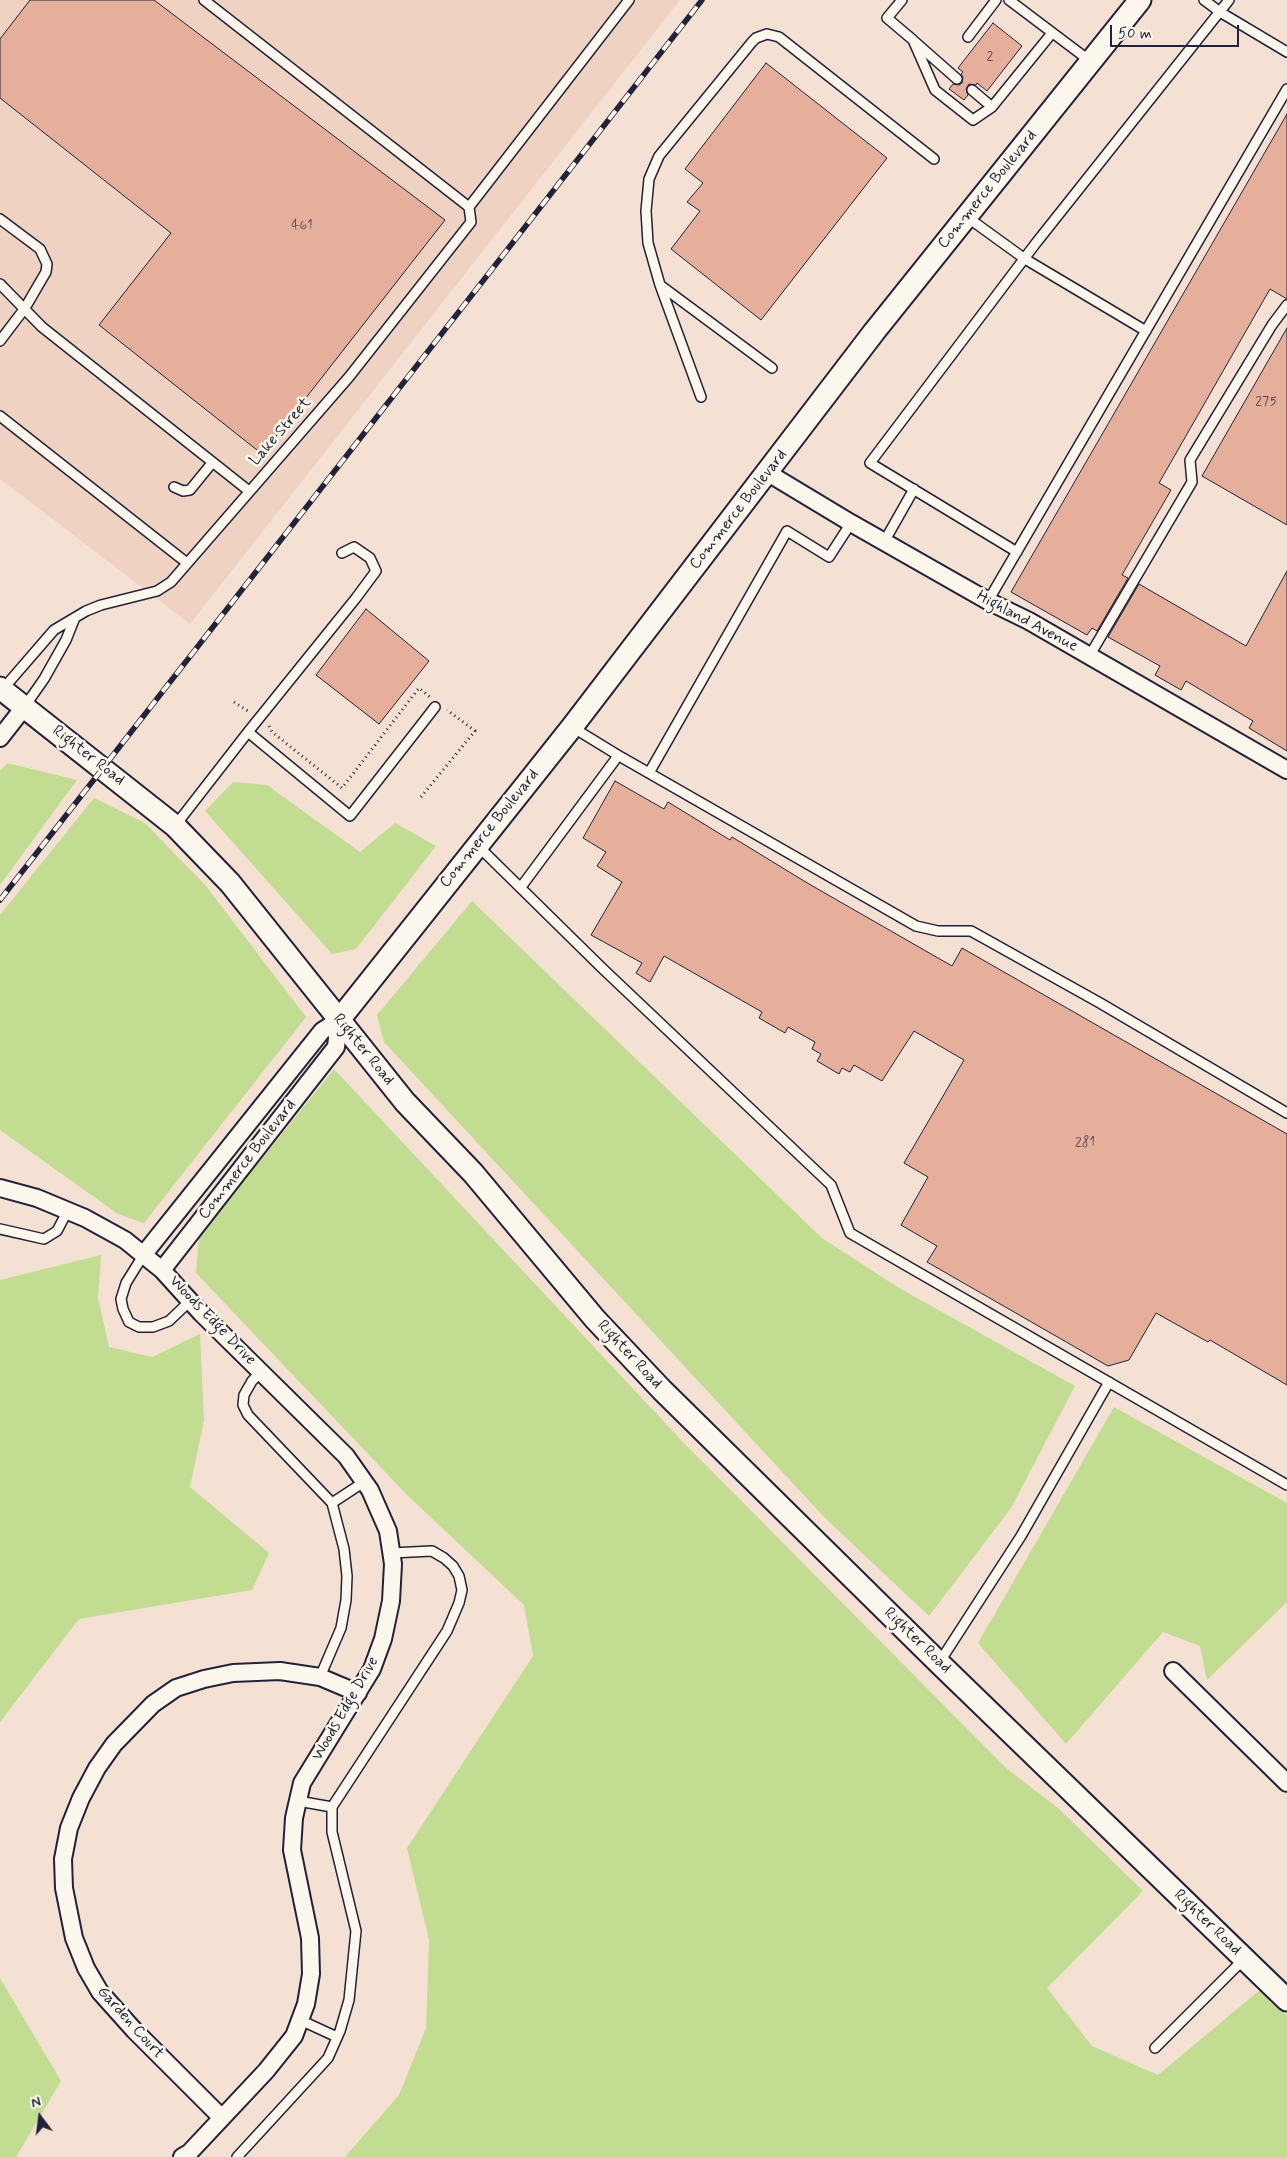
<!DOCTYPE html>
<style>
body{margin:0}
#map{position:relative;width:1287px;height:2157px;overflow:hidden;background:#f5e1d4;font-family:Mynerve,sans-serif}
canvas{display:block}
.north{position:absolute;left:15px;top:2092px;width:50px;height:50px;-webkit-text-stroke:4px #fbf7ec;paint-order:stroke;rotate:345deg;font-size:14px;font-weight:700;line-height:20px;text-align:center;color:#22223b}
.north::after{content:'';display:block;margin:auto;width:18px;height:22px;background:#22223b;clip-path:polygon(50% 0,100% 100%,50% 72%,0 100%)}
.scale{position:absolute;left:1110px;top:25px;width:129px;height:22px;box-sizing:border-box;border:2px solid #22223b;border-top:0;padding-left:6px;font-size:15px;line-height:18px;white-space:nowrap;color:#22223b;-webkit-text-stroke:4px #fbf7ec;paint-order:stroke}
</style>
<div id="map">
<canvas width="1287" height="2157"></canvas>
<div class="north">N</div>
<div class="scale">50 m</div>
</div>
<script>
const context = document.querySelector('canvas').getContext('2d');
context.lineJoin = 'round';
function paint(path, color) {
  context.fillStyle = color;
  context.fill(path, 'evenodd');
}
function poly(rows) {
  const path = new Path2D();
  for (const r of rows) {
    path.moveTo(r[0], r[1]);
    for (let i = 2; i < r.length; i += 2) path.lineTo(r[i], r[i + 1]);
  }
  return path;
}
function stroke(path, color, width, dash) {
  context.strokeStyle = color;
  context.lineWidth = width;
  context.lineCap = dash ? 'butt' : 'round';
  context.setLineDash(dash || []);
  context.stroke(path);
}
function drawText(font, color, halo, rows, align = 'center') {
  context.font = font + ' Mynerve,sans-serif';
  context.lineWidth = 5;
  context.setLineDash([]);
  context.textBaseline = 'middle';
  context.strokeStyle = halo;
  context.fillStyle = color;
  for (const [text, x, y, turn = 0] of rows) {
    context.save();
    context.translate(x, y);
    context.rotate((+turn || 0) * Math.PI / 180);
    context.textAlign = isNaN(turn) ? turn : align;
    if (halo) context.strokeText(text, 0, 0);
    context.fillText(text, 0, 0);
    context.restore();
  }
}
paint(poly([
 [0,0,680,0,190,624,0,479]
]), '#f0d2c3');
paint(poly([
 [7,763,77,780,0,885,0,771],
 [233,782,267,785,360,852,395,823,436,846,356,949,332,954,205,811],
 [94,798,145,823,206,886,306,1017,144,1223,118,1214,0,1130,0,915],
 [472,901,822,1238,899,1288,1075,1386,1011,1508,929,1616,825,1518,384,1042,377,1015],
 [334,1069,681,1440,1006,1768,1058,1808,1143,1891,1047,1988,1092,2046,1158,2075,1261,1989,1287,2015,1287,2157,345,2157,399,2095,426,2028,429,1940,407,1848,533,1656,524,1605,408,1496,196,1273,199,1237],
 [101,1255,98,1298,109,1347,152,1357,200,1334,204,1420,190,1487,269,1553,252,1590,79,1619,0,1722,0,1280],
 [1114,1407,1287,1503,1287,1602,1207,1680,1200,1646,1163,1632,1066,1744,978,1643],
 [0,1978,61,2081,16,2157,0,2157]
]), '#c2dc92');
const building = poly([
 [30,0,154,0,445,220,262,454,99,325,171,233,0,98,0,39,30,0],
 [993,23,1022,46,987,91,977,83,976,85,969,84,966,89,968,95,964,100,949,89,953,84,959,85,962,83,963,77,961,74,963,72,958,68,993,23],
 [766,63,887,158,761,320,671,249,700,211,687,202,703,183,685,169,766,63],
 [1287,114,1287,299,1270,289,1159,483,1171,490,1122,575,1128,578,1097,631,1092,628,1087,635,1011,592,1287,114],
 [1287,328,1287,525,1202,476,1287,328],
 [1287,571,1287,751,1249,728,1253,721,1186,681,1181,690,1155,675,1160,666,1108,637,1139,584,1246,646,1287,571],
 [366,609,429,661,379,724,316,675,366,609],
 [615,781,664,809,668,802,730,840,732,837,809,884,952,966,962,948,1287,1134,1287,1385,1210,1340,1208,1342,1156,1313,1129,1360,1108,1366,927,1262,937,1246,901,1225,928,1177,904,1163,964,1060,914,1031,882,1081,854,1065,850,1072,842,1068,839,1074,817,1061,821,1054,812,1049,815,1042,788,1027,785,1033,759,1018,762,1012,664,956,650,982,636,973,642,963,591,935,622,882,597,866,606,852,583,838,615,781]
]);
paint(building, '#e6af9c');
stroke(building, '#22223b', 1);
const service = poly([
 [902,0,887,18,913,40,935,90,973,120,992,107,1052,33],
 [1009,0,1090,61],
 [1204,0,1220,12,1287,52],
 [968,37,996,0],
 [915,42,957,79],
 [972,90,992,107],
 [469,207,629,0],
 [967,217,1025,259,1146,331],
 [0,219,40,249,47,264,46,272,25,308,0,341],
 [0,284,42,327,249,491],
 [660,285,772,368],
 [701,397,660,285,648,243,646,211,649,179,659,156,752,42,756,38,767,34,779,37,934,159],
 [0,416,187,563],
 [174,487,183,491,190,490,212,463],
 [884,542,914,489],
 [1017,552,870,463,1036,243,1229,0],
 [988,601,1287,89],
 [1090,655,1192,482,1190,460,1272,325,1287,305],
 [2,690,54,630,86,611,101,605,157,591,171,582,349,377,471,222,469,207,204,0],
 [25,706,44,679,66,640,74,620],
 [572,727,621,757,916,926,938,931,971,931,1100,1003,1287,1113],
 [248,732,350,816,435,707],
 [649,773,787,531,829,557,851,523],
 [175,826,248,732,356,598,376,571,370,558,354,547,342,553],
 [477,845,602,968,831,1185,850,1233,1287,1485],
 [521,887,618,756],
 [0,1229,44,1239,57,1231,68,1210],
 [144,1254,126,1283,121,1299,123,1309,129,1322,139,1327,153,1327,169,1321,190,1301],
 [261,1372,252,1381,244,1395,243,1405,248,1415,332,1503,344,1549,347,1576,346,1600,341,1628,320,1677],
 [332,1503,364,1482],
 [939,1663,1021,1536,1109,1382],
 [298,1801,332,1807],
 [300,2020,337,2037],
 [1155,2048,1244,1959],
 [237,2157,328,2058,340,2031,349,2000,356,1931,332,1832,332,1807,447,1631,459,1603,462,1590,459,1576,453,1566,444,1558,432,1551,391,1553]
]);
const minor = poly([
 [768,473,851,523,988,601,1029,621,1287,770],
 [0,738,25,706],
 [0,1188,37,1198,85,1218,125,1240,162,1270,201,1313,346,1456,370,1490,388,1531,393,1564,391,1601,383,1639,372,1669,302,1783,294,1818,292,1850,310,1938,311,1974,306,2004,294,2036,266,2071,189,2153,182,2157],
 [144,1254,322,1031,339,1020],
 [162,1270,336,1047,339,1020],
 [1173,1671,1287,1783],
 [222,2118,134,2030,100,1992,86,1968,74,1938,64,1888,63,1859,69,1828,81,1798,97,1768,114,1744,153,1704,176,1688,204,1679,233,1673,280,1671,320,1677,358,1693]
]);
const tertiary = poly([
 [0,688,175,826,230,883,405,1102,473,1173,595,1319,662,1390,939,1663,1287,2000],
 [339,1020,572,727,874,332,1140,0]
]);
stroke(service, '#22223b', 12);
stroke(minor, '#22223b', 20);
stroke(tertiary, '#22223b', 25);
stroke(poly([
 [234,702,248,711],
 [269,726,272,732,342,788,419,688,430,697],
 [421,797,475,731,447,710]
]), '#22223b', 3, [1, 4]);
stroke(service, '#fbf7ec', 9);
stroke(minor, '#fbf7ec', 16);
stroke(tertiary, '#fbf7ec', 21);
const rail = poly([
 [0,900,702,0]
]);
stroke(rail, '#22223b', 5.5);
stroke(rail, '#fbf7ec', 4, [11]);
drawText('14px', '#534553', null, [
 ["2",990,57],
 ["461",302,226],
 ["275",1266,402],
 ["281",1085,1143]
]);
drawText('16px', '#22223b', '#fbf7ec', [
 ["Commerce Boulevard",988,190,-51],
 ["Lake Street",281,432,-49],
 ["Commerce Boulevard",739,510,-52],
 ["Highland Avenue",1027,622,28],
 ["Righter Road",88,756,38],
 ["Commerce Boulevard",490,829,-51],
 ["Righter Road",363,1050,51],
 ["Commerce Boulevard",248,1160,-52],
 ["Woods Edge Drive",212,1321,46],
 ["Righter Road",629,1355,47],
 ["Righter Road",917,1641,44],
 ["Woods Edge Drive",346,1709,-60],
 ["Righter Road",1207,1923,44],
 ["Garden Court",130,2023,48]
]);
</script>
